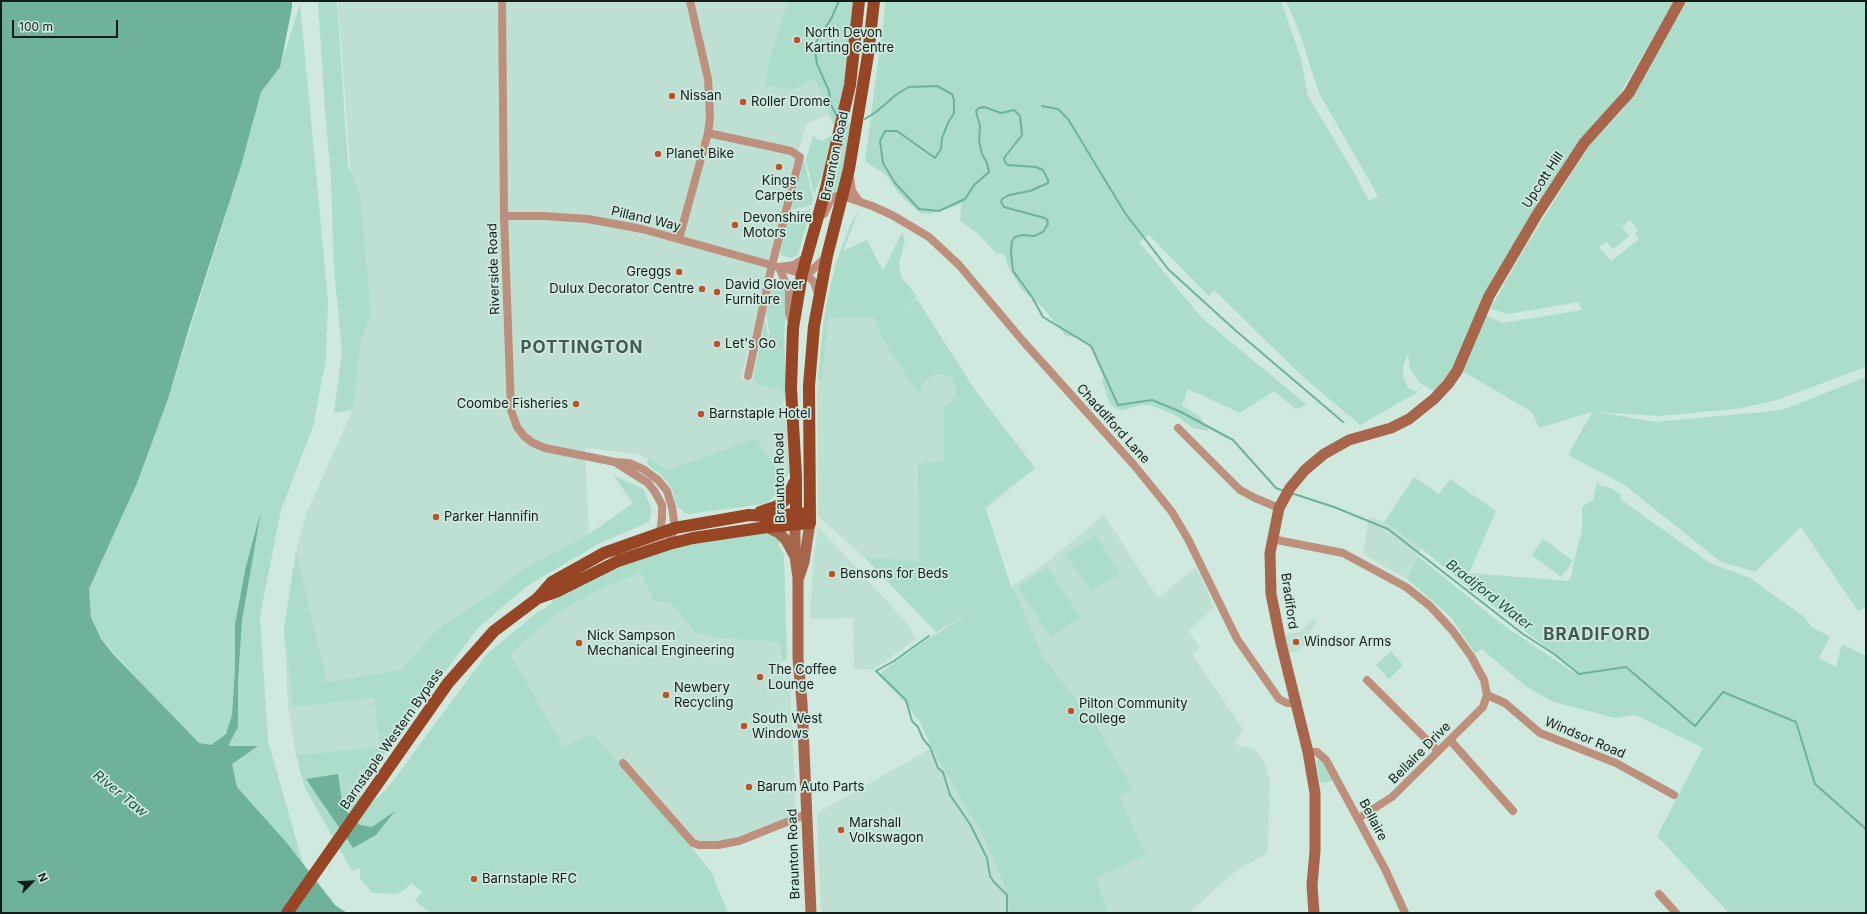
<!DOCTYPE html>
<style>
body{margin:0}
#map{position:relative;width:1867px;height:914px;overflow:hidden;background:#cfe9df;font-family:Inter,sans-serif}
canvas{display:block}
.frame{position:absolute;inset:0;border:2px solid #121c18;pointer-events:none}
.north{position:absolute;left:12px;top:862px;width:40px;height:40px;-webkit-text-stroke:3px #cfe9df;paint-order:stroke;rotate:66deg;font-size:11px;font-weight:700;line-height:16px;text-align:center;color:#121c18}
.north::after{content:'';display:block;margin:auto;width:14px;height:18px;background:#121c18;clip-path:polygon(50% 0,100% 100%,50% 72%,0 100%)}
.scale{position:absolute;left:12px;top:20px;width:106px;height:18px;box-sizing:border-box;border:2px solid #121c18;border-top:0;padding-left:5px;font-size:12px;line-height:14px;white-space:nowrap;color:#121c18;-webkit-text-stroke:3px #cfe9df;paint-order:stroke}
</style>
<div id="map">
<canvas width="1867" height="914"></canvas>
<div class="frame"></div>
<div class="north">N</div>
<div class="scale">100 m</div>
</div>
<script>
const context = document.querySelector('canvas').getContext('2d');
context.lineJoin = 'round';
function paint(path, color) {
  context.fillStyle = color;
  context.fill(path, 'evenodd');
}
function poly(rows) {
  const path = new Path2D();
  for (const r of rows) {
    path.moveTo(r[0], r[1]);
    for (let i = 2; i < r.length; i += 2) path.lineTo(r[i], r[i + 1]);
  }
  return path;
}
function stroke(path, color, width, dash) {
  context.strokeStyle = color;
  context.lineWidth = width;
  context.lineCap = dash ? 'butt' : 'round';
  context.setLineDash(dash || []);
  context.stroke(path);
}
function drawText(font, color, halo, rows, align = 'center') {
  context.font = font + ' Inter,sans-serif';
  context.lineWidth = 3.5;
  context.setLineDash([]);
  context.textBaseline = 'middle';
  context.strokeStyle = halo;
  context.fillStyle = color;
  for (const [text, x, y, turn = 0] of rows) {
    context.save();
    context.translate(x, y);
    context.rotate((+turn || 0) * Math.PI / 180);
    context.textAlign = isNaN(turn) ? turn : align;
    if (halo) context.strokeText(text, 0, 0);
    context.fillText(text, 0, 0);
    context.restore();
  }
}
paint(poly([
 [338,1,788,1,769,60,794,89,815,78,829,115,807,123,800,146,741,379,786,389,786,397,782,403,785,409,789,467,784,477,756,438,668,470,659,464,638,454,585,448,589,534,523,569,488,596,437,629,374,698,380,747,296,757,288,706,284,628,296,551,306,514,353,409,358,336,350,165],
 [913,297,975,390,1035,468,986,509,1011,587,1047,562,1104,515,1158,598,1196,567,1214,607,1189,631,1200,648,1192,654,1243,729,1235,742,1239,746,1255,749,1266,766,1270,781,1268,848,1265,854,1232,874,1189,913,821,913,817,813,932,748,920,722,903,700,880,676,883,671,928,639,994,598,935,631,867,560,818,516,817,394,824,317],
 [1369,517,1384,522,1421,548,1407,579,1363,554],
 [818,526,906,622,916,639,873,670,854,669,853,618,810,619,813,563],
 [641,573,653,600,656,602,670,603,696,633,718,638,779,642,782,673,790,676,796,815,733,838,715,842,697,841,626,759,620,763,596,736,588,734,564,747,509,654,557,613,600,589],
 [1315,618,1317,621,1299,651,1289,653,1285,635,1299,632]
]), '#bee0d3');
paint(poly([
 [318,1,337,1,348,166,360,193,371,314,361,339,353,410,334,413,342,351,334,270,331,179,325,111],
 [788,1,852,1,852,12,846,83,836,132,815,78,794,89,765,86,769,60],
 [886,1,1281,1,1301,59,1308,96,1356,176,1369,201,1378,196,1319,93,1299,31,1286,1,1675,1,1615,102,1580,140,1538,202,1486,297,1455,366,1436,393,1420,383,1410,369,1408,354,1404,364,1403,376,1408,388,1418,392,1360,425,1300,374,1214,290,1209,296,1149,235,1139,242,1202,318,1307,405,1296,409,1274,391,1240,413,1188,389,1182,405,1200,417,1209,431,1193,428,1175,415,1150,405,1140,405,1122,411,1112,406,1109,402,1102,380,1104,379,1092,348,1076,338,1065,335,1044,309,1021,289,1008,266,1005,256,1001,253,997,254,977,233,960,221,961,204,931,214,920,213,899,194,887,176,865,161],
 [1687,1,1866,1,1866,367,1777,400,1736,409,1659,416,1598,412,1656,422,1782,410,1866,377,1866,607,1858,611,1801,527,1755,572,1721,562,1623,484,1568,455,1592,412,1539,428,1532,412,1462,371,1485,315,1503,323,1582,310,1578,302,1508,314,1490,309,1525,248,1588,147,1622,111],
 [1630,220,1638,231,1635,234,1639,239,1611,261,1599,247,1607,242,1613,249,1629,236,1622,227],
 [300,3,328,301,326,359,313,427,281,510,260,616,268,741,303,864,287,843,237,787,101,639,91,617,89,589,135,487,168,399,221,231,261,92,264,89,285,9,284,56],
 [846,123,853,123,840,190,829,195],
 [832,135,830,156,814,195,806,160,813,136,822,141],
 [804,159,813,198,812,205,791,210],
 [811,209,798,254,792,258,780,255,788,216,791,214],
 [859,210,843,251,867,240,883,271,902,232,905,240,899,264,901,277,917,296,893,327,917,299,975,390,1035,468,982,508,986,509,1011,587,1014,589,1043,657,1095,723,1133,789,1119,796,1146,855,1096,878,1107,911,1102,913,1010,913,1003,881,984,838,932,748,920,722,903,700,880,676,883,671,928,639,976,609,936,632,865,558,919,561,918,464,944,461,944,407,953,401,957,394,952,377,944,374,934,374,924,382,919,395,883,339,874,317,828,318,822,378,825,379,821,381,818,379,824,317,829,292,836,263,851,223],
 [777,282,782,282,787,296,784,337,787,392,783,393,780,391,778,385,778,390,752,382,765,319,768,335,770,334,766,315,772,286],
 [756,438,783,477,789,467,790,472,784,480,780,494,775,495,768,502,762,504,690,514,685,513,680,508,677,508,673,492,668,483,662,476,649,466,647,462,649,459,668,470],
 [613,475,643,489,652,509,649,522,598,544,527,586,478,628,395,737,360,795,371,803,387,789,486,655,534,615,553,602,551,597,656,550,763,531,780,538,778,544,784,555,787,658,782,662,779,642,718,638,696,633,670,603,656,602,653,600,641,573,600,589,557,613,510,654,564,747,588,734,596,736,648,796,711,871,728,913,431,913,415,901,422,892,411,883,404,890,397,894,372,893,360,878,360,868,352,871,305,788,296,755,380,747,374,698,293,707,284,628,296,551,327,682,400,670,437,629,488,596,523,569,589,534,633,503],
 [1414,477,1439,494,1450,479,1496,511,1469,573,1568,581,1571,578,1577,548,1582,531,1582,507,1593,500,1597,482,1603,487,1605,486,1614,490,1621,495,1620,499,1710,563,1750,578,1803,616,1812,627,1830,637,1819,658,1836,667,1842,644,1866,656,1866,913,1729,913,1657,836,1703,748,1636,715,1615,718,1551,701,1524,685,1482,649,1475,653,1450,616,1407,579,1418,556,1500,623,1576,674,1577,671,1463,583,1421,548,1384,522],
 [1095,535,1120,573,1091,592,1066,554],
 [1543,539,1573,561,1561,577,1532,555],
 [1047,567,1080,617,1051,637,1018,587],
 [1391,651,1403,665,1389,679,1376,665],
 [1319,759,1321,760,1333,781,1320,783,1316,761]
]), '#acddcb');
paint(poly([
 [1,1,292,1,292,8,280,67,261,92,240,169,190,325,168,399,137,483,89,589,91,617,101,639,114,655,199,743,211,745,226,734,232,715,235,671,235,624,246,566,261,511,242,620,238,680,238,727,228,746,258,746,232,764,237,787,287,843,335,905,347,913,1,913],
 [338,774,343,808,360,825,372,827,395,811,376,835,353,848,306,779]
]), '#6eb29b');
stroke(poly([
 [1042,106,1058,109,1068,119,1125,213,1168,269,1235,330,1343,422],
 [837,116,831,105,829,91,817,64,814,45,831,19,839,1],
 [865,119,876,112,897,94,909,87,937,86,952,94,954,100,954,113,948,123,942,138,941,149,935,158,897,131,885,131,880,141,883,163,895,183,919,209,939,211,965,199,974,185,989,172,987,163,982,154,979,141,980,126,976,111,979,108,984,107,1001,113,1014,110,1020,116,1022,135,1004,158,1005,162,1008,165,1036,167,1043,170,1048,180,1048,183,1030,191,1009,195,1002,199,1001,202,1004,207,1045,218,1047,220,1048,224,1043,232,1034,236,1022,235,1015,237,1012,241,1011,252,1013,271,1032,297,1043,317,1091,346,1118,405,1152,400,1179,411,1233,440,1276,488,1284,491],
 [1291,493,1334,507,1388,529,1523,634,1554,654,1579,674,1626,667,1695,726,1723,692,1796,722,1815,784,1866,829],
 [929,636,894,661,876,671,906,700,912,721,918,727,923,739,930,747,938,768,943,772,950,795,970,824,987,858,990,876,994,882,1007,895,1007,913]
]), '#6eb29b', 2);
stroke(poly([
 [502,1,504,216,511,410,517,427,524,436,533,443,545,448,615,462,629,463,643,469,658,480,667,491,672,507,675,528,669,544],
 [708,133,791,151,800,157,772,265,748,376],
 [850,177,852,191,859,201],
 [824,214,831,199,836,196,843,196,872,206,892,215,929,237,959,265,1022,340,1134,465,1172,512,1188,539,1237,639,1279,699,1287,703,1296,703],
 [504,216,544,216,588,219,642,229,807,275,814,282,818,294],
 [679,239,708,133,710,117,708,79,690,1],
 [807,275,826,257],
 [792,323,789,313,789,291,779,267,794,265,806,257],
 [1178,428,1240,490,1255,498,1279,508],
 [618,464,648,483,655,492,662,505,662,518,660,532],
 [1272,539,1343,553,1406,587,1430,606,1452,630,1471,656,1484,680,1487,695,1505,703,1540,733,1616,763,1674,795],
 [1367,680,1438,751],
 [1450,740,1513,811],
 [1308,752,1317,752,1326,760,1385,869,1405,913],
 [623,763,693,843,699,845,718,845,739,841,807,814],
 [1359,818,1392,797,1483,707,1487,695],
 [1659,894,1676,913]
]), '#bd8f7d', 8);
stroke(poly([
 [795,524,795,556,798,578,798,658,802,703,811,913],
 [767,527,779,533,786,540,794,555],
 [799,577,804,562,810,523],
 [1314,913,1312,885,1315,851,1315,793,1308,752,1281,643,1271,594,1270,553,1279,508,1290,488,1305,470,1324,454,1349,440,1391,428,1409,419,1434,399,1448,384,1457,371,1489,296,1538,213,1584,143,1629,93,1680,1]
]), '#a7654b', 11);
stroke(poly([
 [760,512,775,507,783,502,789,495,794,483],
 [796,522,796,477,791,388,793,328,802,274,826,188,850,85,859,1],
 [538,598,558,591,618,561,669,544,693,538,767,527,810,523,809,386,814,326,827,256,849,169,868,55,874,1],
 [287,913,448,683,494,631,538,598,552,582,604,553,675,528,749,515,767,516,810,513]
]), '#964625', 12);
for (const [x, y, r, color] of [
 [797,40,4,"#ba5328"],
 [672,96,4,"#ba5328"],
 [743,102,4,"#ba5328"],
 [658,154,4,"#ba5328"],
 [779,167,4,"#ba5328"],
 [735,225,4,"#ba5328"],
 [679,272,4,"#ba5328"],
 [702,289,4,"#ba5328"],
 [717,292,4,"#ba5328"],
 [717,344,4,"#ba5328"],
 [576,404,4,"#ba5328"],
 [701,414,4,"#ba5328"],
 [436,517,4,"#ba5328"],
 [832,574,4,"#ba5328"],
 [1296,642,4,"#ba5328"],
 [579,643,4,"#ba5328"],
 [760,677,4,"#ba5328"],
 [666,695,4,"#ba5328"],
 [1071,711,4,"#ba5328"],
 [744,726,4,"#ba5328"],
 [749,787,4,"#ba5328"],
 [841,830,4,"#ba5328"],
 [474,879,4,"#ba5328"]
]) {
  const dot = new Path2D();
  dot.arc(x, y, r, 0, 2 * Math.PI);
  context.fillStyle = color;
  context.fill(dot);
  stroke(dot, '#cfe9df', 1.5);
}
drawText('13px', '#121c18', '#cfe9df', [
 ["North Devon",805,33],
 ["Karting Centre",805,48],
 ["Nissan",680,96],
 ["Roller Drome",751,102],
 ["Planet Bike",666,154],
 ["Kings",779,181,"center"],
 ["Carpets",779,196,"center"],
 ["Devonshire",743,218],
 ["Motors",743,233],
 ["Greggs",671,272,"right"],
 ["David Glover",725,285],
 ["Furniture",725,300],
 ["Dulux Decorator Centre",694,289,"right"],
 ["Let's Go",725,344],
 ["Coombe Fisheries",568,404,"right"],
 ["Barnstaple Hotel",709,414],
 ["Parker Hannifin",444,517],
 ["Bensons for Beds",840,574],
 ["Nick Sampson",587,636],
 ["Mechanical Engineering",587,651],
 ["Windsor Arms",1304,642],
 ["The Coffee",768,670],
 ["Lounge",768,685],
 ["Newbery",674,688],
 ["Recycling",674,703],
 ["Pilton Community",1079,704],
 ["College",1079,719],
 ["South West",752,719],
 ["Windows",752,734],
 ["Barum Auto Parts",757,787],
 ["Marshall",849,823],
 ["Volkswagon",849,838],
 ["Barnstaple RFC",482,879]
], 'left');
drawText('13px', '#121c18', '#cfe9df', [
 ["Braunton Road",835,156,-78],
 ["Upcott Hill",1543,180,-57],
 ["Pilland Way",646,219,13],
 ["Riverside Road",494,269,-92],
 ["Chaddiford Lane",1113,424,48],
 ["Braunton Road",780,478,-91],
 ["Bradiford",1289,601,82],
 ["Windsor Road",1585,738,23],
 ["Barnstaple Western Bypass",392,739,-55],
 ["Bellaire Drive",1420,753,-45],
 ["Bellaire",1373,820,62],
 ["Braunton Road",794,854,-92]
]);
drawText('italic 14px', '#1b5343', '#cfe9df', [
 ["Bradiford Water",1489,595,38],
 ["River Taw",120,794,39]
]);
context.letterSpacing = '1px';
drawText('bold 17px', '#445951', '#cfe9df', [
 ["POTTINGTON",582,348],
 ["BRADIFORD",1597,635]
]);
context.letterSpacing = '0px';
</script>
